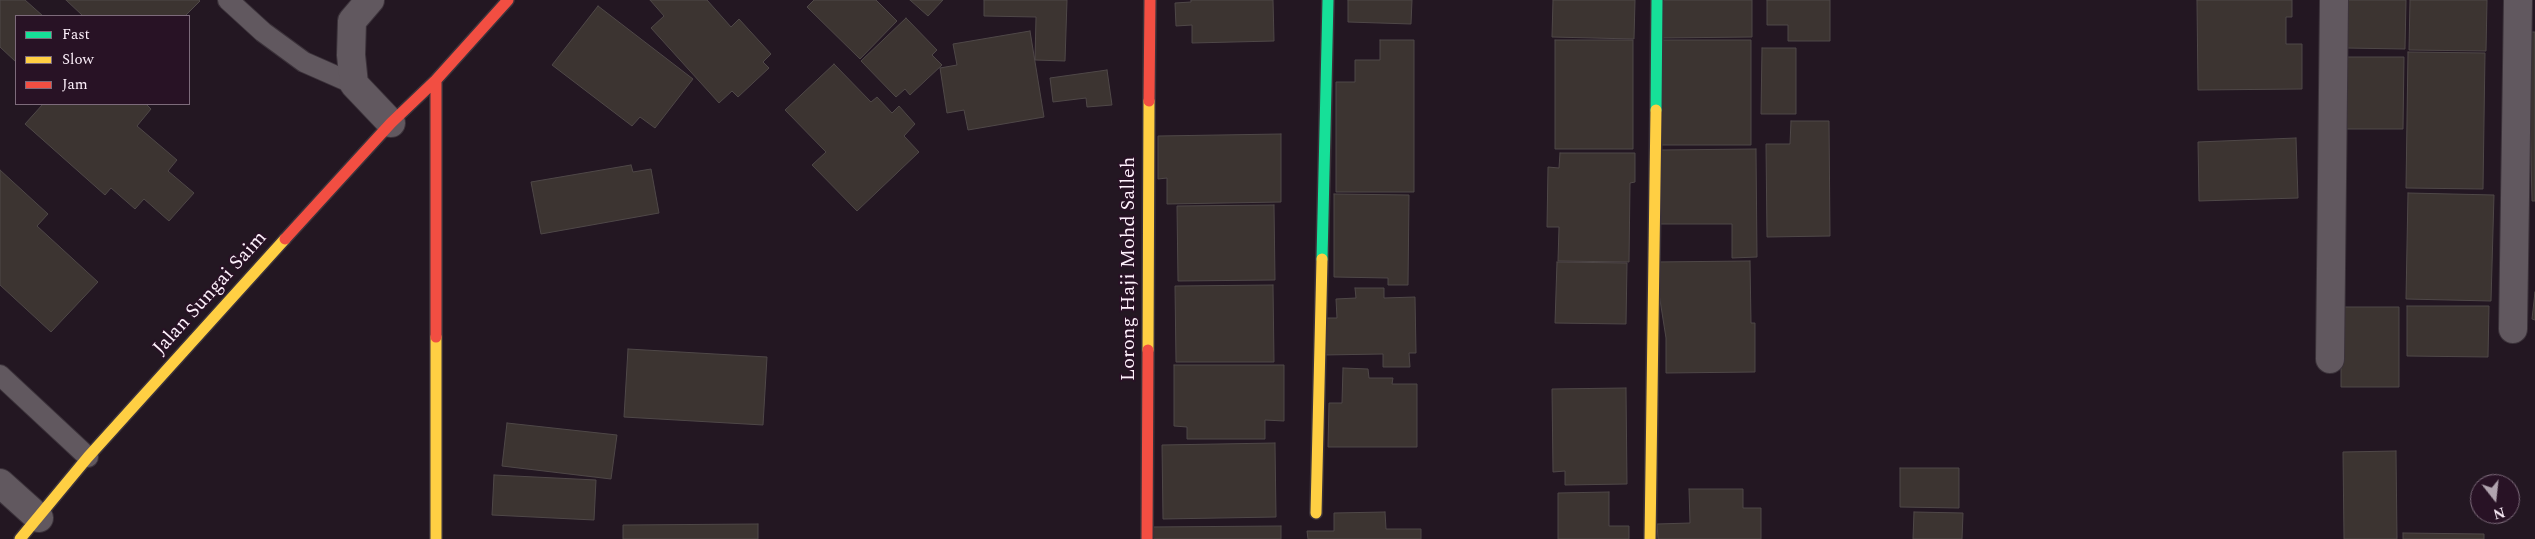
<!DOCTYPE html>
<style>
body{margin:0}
#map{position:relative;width:2535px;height:539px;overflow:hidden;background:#231722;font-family:Spectral,serif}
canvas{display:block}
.legend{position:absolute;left:15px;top:15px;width:175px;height:90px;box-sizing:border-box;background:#281225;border:1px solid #7d6b7b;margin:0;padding:6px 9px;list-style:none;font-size:15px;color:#fdf0fb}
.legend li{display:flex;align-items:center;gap:10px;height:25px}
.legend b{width:25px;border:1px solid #7d6b7b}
.north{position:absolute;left:2470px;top:474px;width:50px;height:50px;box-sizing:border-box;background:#281225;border:1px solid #7d6b7b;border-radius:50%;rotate:164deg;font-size:14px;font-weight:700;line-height:20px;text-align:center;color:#fdf0fb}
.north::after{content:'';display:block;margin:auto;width:18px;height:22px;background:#b1a4af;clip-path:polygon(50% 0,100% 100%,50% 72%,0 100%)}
</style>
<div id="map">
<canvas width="2535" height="539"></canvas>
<ul class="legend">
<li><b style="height:6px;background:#16e098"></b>Fast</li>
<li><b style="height:6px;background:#ffcf43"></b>Slow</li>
<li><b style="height:6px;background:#f24e42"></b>Jam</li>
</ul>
<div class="north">N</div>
</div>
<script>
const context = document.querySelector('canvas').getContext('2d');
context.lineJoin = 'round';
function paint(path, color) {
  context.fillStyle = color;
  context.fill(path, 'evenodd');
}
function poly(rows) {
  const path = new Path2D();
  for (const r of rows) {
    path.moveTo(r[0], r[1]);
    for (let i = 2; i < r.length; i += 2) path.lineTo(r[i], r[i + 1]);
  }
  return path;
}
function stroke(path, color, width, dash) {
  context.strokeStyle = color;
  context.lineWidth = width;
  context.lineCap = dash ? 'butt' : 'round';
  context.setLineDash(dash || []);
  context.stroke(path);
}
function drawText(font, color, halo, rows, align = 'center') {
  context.font = font + ' Spectral,serif';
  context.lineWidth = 4;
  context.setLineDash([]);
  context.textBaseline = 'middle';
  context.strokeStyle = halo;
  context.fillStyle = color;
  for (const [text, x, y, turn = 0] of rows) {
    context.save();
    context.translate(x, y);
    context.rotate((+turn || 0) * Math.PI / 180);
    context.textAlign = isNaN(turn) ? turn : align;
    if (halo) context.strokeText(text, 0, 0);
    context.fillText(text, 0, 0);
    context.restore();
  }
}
const building = poly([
 [0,0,25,0,43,16,16,16,16,62,0,47,0,0],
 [66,0,199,0,200,1,185,16,83,16,66,0],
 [650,0,707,0,731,27,739,19,771,54,763,62,769,68,738,97,732,91,719,103,651,28,664,16,650,0],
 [814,0,876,0,897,21,860,59,807,7,814,0],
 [910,0,943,0,928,16,910,0],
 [984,0,1067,0,1065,61,1035,60,1036,17,984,16,984,0],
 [1191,0,1273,0,1274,41,1192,43,1192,25,1176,26,1175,3,1191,2,1191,0],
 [1348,0,1412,0,1411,24,1348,22,1348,0],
 [1553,0,1635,0,1634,39,1552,37,1553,0],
 [1660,0,1752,0,1752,37,1660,38,1660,0],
 [1767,0,1830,0,1830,41,1788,41,1788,25,1767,25,1767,0],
 [2197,0,2292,0,2292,17,2286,17,2286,44,2302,44,2302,89,2198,90,2197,0],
 [2346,0,2406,0,2405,49,2345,48,2346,0],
 [2410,0,2487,0,2486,51,2409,50,2410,0],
 [598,6,693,79,655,128,640,117,632,126,552,65,598,6],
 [906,18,937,50,932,55,942,65,910,95,905,89,896,97,861,61,906,18],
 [1030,31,1044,117,968,130,964,110,947,113,940,68,957,65,953,44,1030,31],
 [2528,32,2535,32,2535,201,2532,201,2528,32],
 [1380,40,1414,40,1414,192,1336,192,1336,82,1355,82,1355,60,1380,60,1380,40],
 [1555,40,1633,40,1633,149,1555,149,1555,40],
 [1658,40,1751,40,1751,145,1658,145,1658,40],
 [1762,48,1796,48,1796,114,1761,114,1762,48],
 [2408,52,2485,53,2483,189,2406,188,2408,52],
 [2345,57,2404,57,2403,129,2344,129,2345,57],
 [834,64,871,102,877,97,892,113,899,106,915,124,904,136,919,152,857,211,812,165,826,152,785,110,834,64],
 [1107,70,1112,105,1087,107,1086,98,1053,102,1050,78,1107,70],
 [43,104,146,104,151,109,137,126,177,160,168,171,194,193,169,221,144,199,135,209,111,188,105,195,25,124,43,104],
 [1791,121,1829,121,1830,236,1767,237,1766,144,1790,144,1791,121],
 [1281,134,1281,202,1167,204,1167,178,1158,179,1158,136,1281,134],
 [2296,138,2298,198,2199,201,2198,142,2296,138],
 [1756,149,1757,257,1732,258,1732,224,1660,224,1661,150,1756,149],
 [1560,153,1635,153,1635,182,1630,183,1629,262,1558,261,1559,227,1547,227,1548,167,1559,168,1560,153],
 [631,165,633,172,651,169,659,213,541,234,531,182,631,165],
 [0,170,48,214,37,226,98,282,51,332,0,285,0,170],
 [2408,193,2494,195,2491,301,2406,299,2408,193],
 [1334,194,1409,195,1408,285,1388,285,1388,278,1334,277,1334,194],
 [1274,205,1275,280,1178,281,1177,206,1274,205],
 [1750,261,1751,323,1755,323,1755,372,1666,373,1666,338,1654,262,1750,261],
 [1557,262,1627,263,1626,324,1555,323,1557,262],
 [1273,285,1274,362,1176,362,1175,286,1273,285],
 [1355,288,1384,288,1384,298,1415,297,1416,353,1409,353,1410,367,1383,367,1383,354,1323,355,1323,318,1337,318,1336,299,1356,298,1355,288],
 [2535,292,2535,320,2532,319,2535,292],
 [2407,306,2489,306,2488,357,2407,356,2407,306],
 [2341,307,2399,307,2399,387,2341,387,2341,307],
 [628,349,767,357,763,425,624,417,628,349],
 [1174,365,1284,365,1284,421,1265,420,1265,439,1187,439,1187,427,1174,426,1174,365],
 [1343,368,1368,369,1369,378,1393,378,1392,384,1417,384,1417,447,1328,447,1329,403,1342,403,1343,368],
 [1626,388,1627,484,1565,485,1565,471,1553,472,1552,389,1626,388],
 [507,423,617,435,611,479,502,466,507,423],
 [1275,443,1276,517,1163,519,1162,445,1275,443],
 [2396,451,2397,539,2344,539,2343,452,2396,451],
 [1900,468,1959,468,1959,508,1900,507,1900,468],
 [494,475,596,480,594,520,492,515,494,475],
 [1689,489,1743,489,1743,508,1761,508,1761,539,1658,539,1657,524,1690,523,1689,489],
 [1609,492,1609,526,1629,526,1629,539,1558,539,1558,493,1609,492],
 [1385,512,1386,529,1421,529,1421,539,1308,539,1307,531,1334,531,1334,513,1385,512],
 [1914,512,1963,513,1962,539,1913,539,1914,512],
 [758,524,758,539,623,539,623,525,758,524],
 [1281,526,1281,539,1149,539,1149,527,1281,526],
 [2403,533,2484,534,2484,539,2403,539,2403,533]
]);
paint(building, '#3c3431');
stroke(building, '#4f4848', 1);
const lane = poly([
 [228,0,263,32,304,62,354,84],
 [0,375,88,457]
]);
const street = poly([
 [370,0,352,21,351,55,354,84,391,123],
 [2513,329,2518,0],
 [2330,359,2334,0],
 [0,483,39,518]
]);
const fast = poly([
 [1656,110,1657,0],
 [1322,259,1328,0]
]);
const slow = poly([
 [436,337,436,539],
 [1148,350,1149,101],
 [1316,513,1322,259],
 [20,539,88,457,285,239],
 [1650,539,1656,110]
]);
const jam = poly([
 [436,80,436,337],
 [1149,101,1150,0],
 [285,239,391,123,436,80,508,0],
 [1147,539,1148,350]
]);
stroke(lane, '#3b323a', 22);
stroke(street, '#3b323a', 30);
stroke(fast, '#3b323a', 14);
stroke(slow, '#3b323a', 14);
stroke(jam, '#3b323a', 14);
stroke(lane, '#61585f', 20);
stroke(street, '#61585f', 28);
stroke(fast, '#16e098', 11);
stroke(slow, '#ffcf43', 11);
stroke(jam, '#f24e42', 11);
drawText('20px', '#fdf0fb', '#281225', [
 ["Lorong Haji Mohd Salleh",1130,269,-90],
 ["Jalan Sungai Saim",211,294,-48]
]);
</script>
